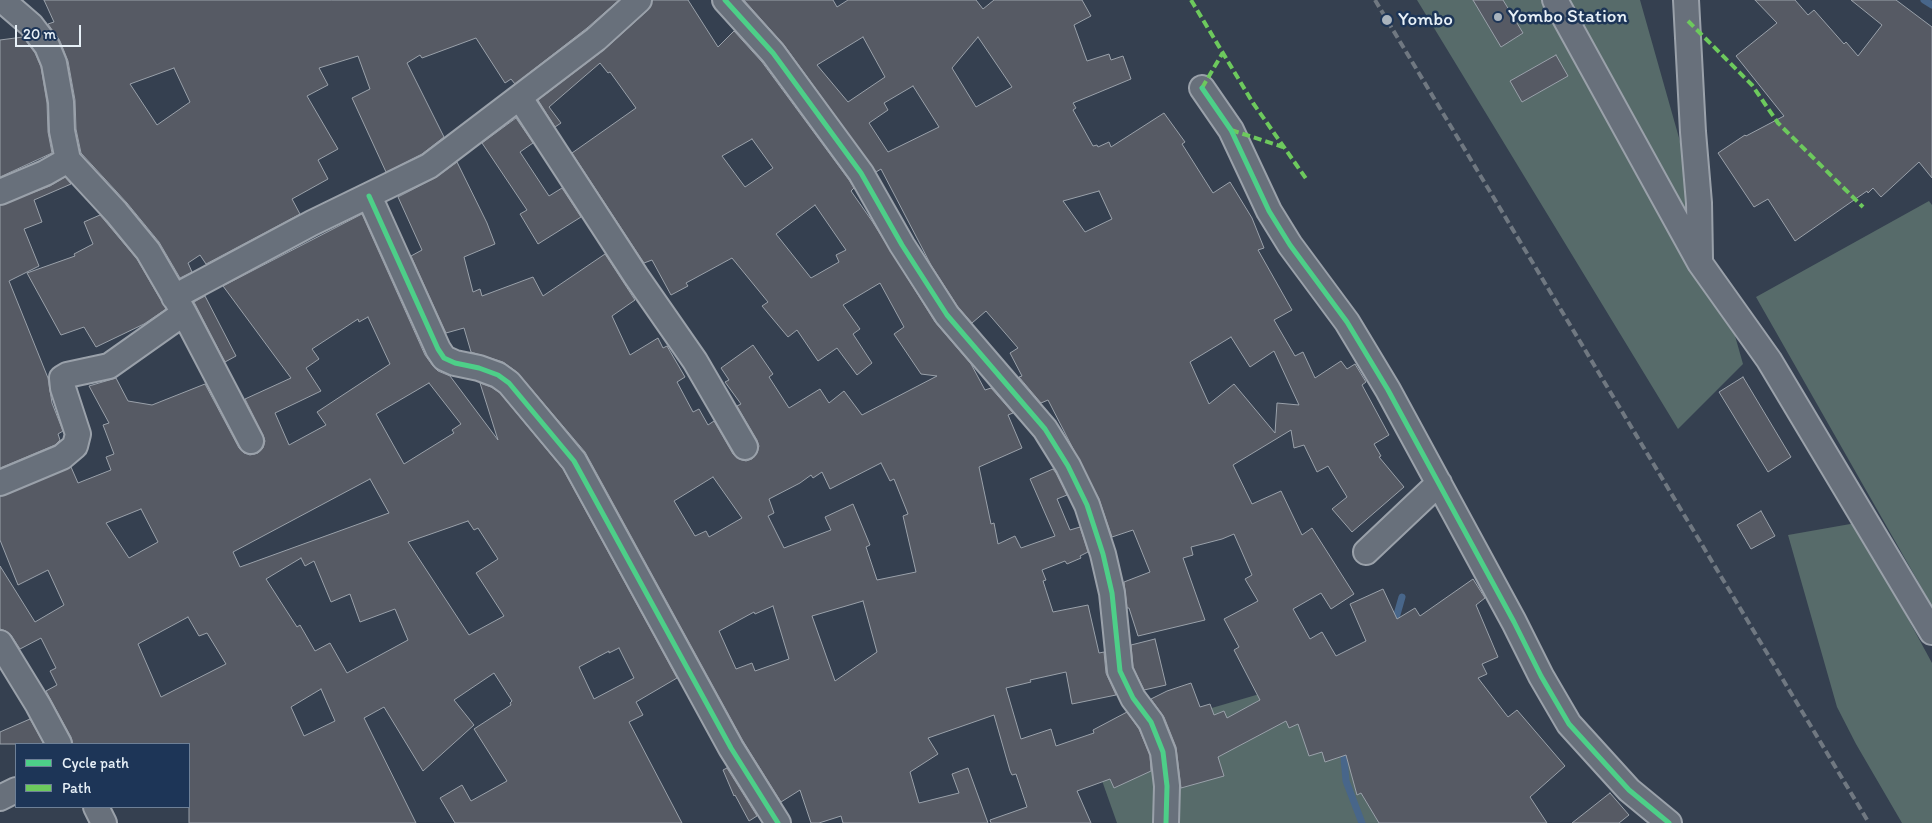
<!DOCTYPE html>
<style>
body{margin:0}
#map{position:relative;width:1932px;height:823px;overflow:hidden;background:#354050;font-family:Itim,sans-serif}
canvas{display:block}
.legend{position:absolute;left:15px;top:743px;width:175px;height:65px;box-sizing:border-box;background:#1d3557;border:1px solid #6e8097;margin:0;padding:6px 9px;list-style:none;font-size:15px;color:#e8f1f8}
.legend li{display:flex;align-items:center;gap:10px;height:25px}
.legend b{width:25px;border:1px solid #6e8097}
.scale{position:absolute;left:15px;top:25px;width:66px;height:22px;box-sizing:border-box;border:2px solid #e8f1f8;border-top:0;padding-left:6px;font-size:15px;line-height:18px;white-space:nowrap;color:#e8f1f8;-webkit-text-stroke:4px #1d3557;paint-order:stroke}
</style>
<div id="map">
<canvas width="1932" height="823"></canvas>
<ul class="legend">
<li><b style="height:6px;background:#4dcf88"></b>Cycle path</li>
<li><b style="height:6px;background:#6dc95d"></b>Path</li>
</ul>
<div class="scale">20 m</div>
</div>
<script>
const context = document.querySelector('canvas').getContext('2d');
context.lineJoin = 'round';
function paint(path, color) {
  context.fillStyle = color;
  context.fill(path, 'evenodd');
}
function poly(rows) {
  const path = new Path2D();
  for (const r of rows) {
    path.moveTo(r[0], r[1]);
    for (let i = 2; i < r.length; i += 2) path.lineTo(r[i], r[i + 1]);
  }
  return path;
}
function stroke(path, color, width, dash) {
  context.strokeStyle = color;
  context.lineWidth = width;
  context.lineCap = dash ? 'butt' : 'round';
  context.setLineDash(dash || []);
  context.stroke(path);
}
function drawText(font, color, halo, rows, align = 'center') {
  context.font = font + ' Itim,sans-serif';
  context.lineWidth = 5;
  context.setLineDash([]);
  context.textBaseline = 'middle';
  context.strokeStyle = halo;
  context.fillStyle = color;
  for (const [text, x, y, turn = 0] of rows) {
    context.save();
    context.translate(x, y);
    context.rotate((+turn || 0) * Math.PI / 180);
    context.textAlign = isNaN(turn) ? turn : align;
    if (halo) context.strokeText(text, 0, 0);
    context.fillText(text, 0, 0);
    context.restore();
  }
}
paint(poly([
 [1417,0,1640,0,1743,364,1678,429],
 [1929,201,1932,205,1932,606,1756,297],
 [1856,523,1932,663,1932,823,1902,823,1856,744,1837,707,1788,535],
 [1297,683,1442,823,1117,823,1089,744]
]), '#576b6a');
stroke(poly([
 [1924,0,1932,5],
 [1394,625,1402,597],
 [1343,746,1346,781,1362,823]
]), '#48668a', 7);
const building = poly([
 [44,0,619,0,587,28,515,84,511,79,505,83,476,38,422,58,420,55,407,63,444,137,422,154,386,172,352,98,370,89,358,56,319,68,328,85,307,96,338,149,318,160,328,179,292,199,300,214,206,264,200,255,188,263,192,272,180,278,159,242,127,203,81,153,76,129,75,100,68,61,60,41,48,24,54,22,44,0],
 [174,68,190,102,157,125,130,84,174,68],
 [652,0,688,0,718,47,734,31,762,62,849,180,854,188,851,191,872,221,935,322,971,364,985,390,991,388,1013,413,1008,415,1022,448,979,467,991,524,994,523,998,544,1015,536,1021,548,1055,536,1030,479,1053,469,1056,473,1067,495,1057,499,1070,530,1080,527,1088,552,1080,556,1081,558,1067,564,1065,561,1042,570,1046,580,1043,581,1053,612,1088,605,1099,653,1104,652,1106,673,1116,695,1072,704,1066,672,1030,680,1031,682,1006,688,1021,739,1051,729,1056,746,1094,733,1093,730,1127,712,1139,729,1150,755,1151,771,1114,788,1110,779,1077,791,1091,823,991,823,990,820,1027,807,1016,774,1012,775,1010,771,994,715,928,738,938,754,910,772,919,803,959,793,952,774,968,768,988,823,843,823,841,816,819,823,811,823,800,790,781,802,743,741,585,452,517,372,503,362,471,352,464,328,446,333,411,256,422,250,398,197,435,178,457,162,487,223,495,244,464,257,473,292,480,289,482,296,533,277,543,296,605,254,635,300,612,316,630,355,658,338,663,348,667,346,685,377,677,382,693,412,699,409,708,425,714,421,733,454,739,459,746,461,752,459,757,453,759,446,757,440,737,406,741,404,725,382,729,380,721,368,753,345,773,374,769,377,789,408,820,389,829,403,844,391,862,415,937,376,921,374,894,334,904,327,880,283,843,305,860,329,853,334,872,363,857,375,837,348,818,361,797,330,788,337,762,306,768,302,732,258,686,283,688,286,671,295,652,260,644,263,572,153,636,108,610,72,608,73,600,63,549,107,561,123,555,127,538,100,605,49,648,10,652,0],
 [752,139,773,168,745,187,722,156,752,139],
 [815,205,846,250,836,255,839,262,811,278,776,234,815,205],
 [881,463,890,481,894,479,908,514,903,516,916,572,877,580,866,547,870,545,853,504,825,517,831,530,784,548,768,516,774,513,769,499,800,483,811,475,813,478,822,472,830,489,881,463],
 [713,477,742,518,709,537,706,531,695,536,674,501,713,477],
 [863,601,877,652,835,681,812,616,863,601],
 [773,606,789,659,755,671,752,663,736,669,719,631,754,612,755,614,773,606],
 [744,0,833,0,837,7,848,0,976,0,983,9,994,0,1082,0,1091,16,1074,25,1087,61,1109,54,1111,60,1123,56,1131,79,1073,103,1076,108,1073,110,1093,146,1097,145,1098,147,1109,142,1111,147,1164,113,1185,142,1182,144,1213,193,1230,182,1252,218,1264,248,1258,250,1292,310,1274,320,1295,356,1303,352,1315,378,1341,361,1347,369,1355,364,1366,382,1362,385,1389,435,1374,444,1381,456,1379,457,1404,487,1352,532,1332,509,1347,497,1328,466,1317,472,1304,445,1294,448,1291,430,1233,465,1252,504,1281,491,1302,535,1312,528,1354,594,1331,609,1321,593,1293,609,1310,639,1322,632,1336,656,1366,641,1350,604,1383,589,1397,619,1415,608,1420,616,1473,579,1485,598,1476,605,1498,657,1482,664,1487,674,1478,678,1508,717,1517,710,1565,766,1530,797,1547,823,1379,823,1361,793,1357,795,1346,755,1325,762,1322,752,1309,756,1298,724,1289,728,1286,721,1218,757,1224,776,1181,788,1176,747,1164,717,1151,699,1167,691,1191,683,1200,707,1210,704,1214,715,1224,711,1227,718,1260,700,1234,650,1239,647,1224,619,1258,601,1245,579,1252,575,1234,534,1222,539,1191,547,1193,555,1183,558,1205,620,1138,636,1129,608,1127,608,1124,582,1150,572,1133,530,1112,537,1099,499,1048,400,1041,403,1019,377,1022,376,1010,353,1018,348,986,311,972,323,958,307,931,265,881,169,876,172,784,45,744,0],
 [863,37,885,77,848,102,817,65,863,37],
 [978,37,1012,87,976,107,952,68,978,37],
 [913,86,939,127,888,152,869,123,888,110,884,103,913,86],
 [1099,191,1112,219,1085,232,1063,201,1099,191],
 [1231,337,1250,367,1274,351,1299,405,1277,403,1275,433,1234,384,1209,404,1190,362,1231,337],
 [1473,0,1503,0,1523,33,1501,47,1473,0],
 [1755,0,1795,0,1808,15,1814,10,1844,44,1846,42,1858,56,1882,25,1851,0,1896,0,1932,27,1932,178,1919,162,1881,197,1873,188,1868,193,1867,191,1795,241,1768,199,1754,207,1718,153,1745,135,1746,136,1784,116,1736,56,1777,23,1755,0],
 [23,37,35,53,41,67,47,103,48,132,52,153,0,177,0,40,23,37],
 [1556,55,1568,76,1522,102,1510,81,1556,55],
 [516,118,533,143,520,152,549,196,562,188,581,217,538,244,520,214,527,210,482,143,516,118],
 [65,177,71,184,34,200,42,222,24,229,39,266,9,281,48,378,52,403,63,431,58,434,60,440,55,445,0,468,0,205,50,186,65,177],
 [362,214,425,355,433,366,438,371,450,376,498,440,480,383,491,387,500,393,563,469,677,678,636,702,643,715,629,722,682,823,455,823,440,798,462,785,471,801,507,781,474,729,511,705,510,703,512,701,494,673,454,700,474,725,423,771,384,707,364,718,416,823,189,823,189,744,73,744,71,737,46,691,57,685,50,671,56,668,41,638,20,649,11,635,6,631,0,629,0,566,35,622,64,605,48,570,18,585,0,540,0,496,71,467,78,483,111,470,106,457,114,454,103,425,109,423,89,386,116,378,128,401,152,405,205,384,239,448,244,453,250,455,258,453,263,448,265,441,263,435,245,399,291,378,223,286,362,214],
 [368,317,390,364,317,412,326,425,289,445,275,413,321,391,306,368,319,359,312,349,358,319,359,322,368,317],
 [429,383,461,424,452,430,454,433,404,464,376,414,429,383],
 [370,479,389,513,240,567,233,552,370,479],
 [141,509,158,542,129,558,106,523,141,509],
 [468,521,474,530,478,528,498,559,476,573,504,616,469,635,408,542,468,521],
 [301,558,305,566,314,561,331,602,350,594,360,622,395,609,408,640,347,673,330,643,315,651,300,625,297,627,266,579,301,558],
 [188,617,199,636,207,633,226,664,161,697,138,644,188,617],
 [619,648,634,678,594,699,579,667,609,651,609,653,619,648],
 [321,689,335,721,304,736,291,707,321,689],
 [100,215,137,259,166,309,144,324,96,347,84,327,61,335,27,273,75,256,74,254,93,244,84,222,100,215],
 [205,296,236,356,225,362,194,302,205,296],
 [1743,377,1791,457,1768,472,1719,392,1743,377],
 [1761,511,1775,536,1751,549,1737,525,1761,511],
 [1155,639,1166,685,1144,690,1133,667,1131,645,1155,639],
 [30,719,44,744,0,744,0,732,30,719],
 [727,768,757,816,749,821,735,795,734,796,723,770,727,768],
 [1610,793,1629,815,1619,823,1572,823,1610,793]
]);
paint(building, '#565a64');
stroke(building, '#9aa1aa', 1);
const minor = poly([
 [2,0,31,25,47,46,54,63,61,102,62,131,68,160,116,212,148,251,184,313,251,441],
 [725,0,773,53,861,173,902,245,947,315,1045,429,1068,466,1087,505,1103,554,1112,593,1120,671,1133,698,1151,722,1163,752,1167,786,1166,823],
 [1555,0,1700,263,1769,360,1932,632],
 [1686,0,1693,132,1699,203,1700,259],
 [1202,88,1231,130,1269,211,1290,245,1347,322,1388,390,1514,622,1541,676,1569,724,1629,790,1669,823],
 [520,98,636,276,695,361,745,447],
 [0,192,45,173,68,160],
 [369,196,438,349,444,358,455,363,479,368,498,375,509,383,574,461,731,748,778,823],
 [174,297,312,223,429,166,596,39,639,0],
 [0,483,62,457,75,446,78,434,63,388,62,378,67,375,109,366,184,313],
 [1366,552,1439,483],
 [0,643,38,705,59,744],
 [0,798,16,790],
 [96,807,104,823]
]);
stroke(minor, '#9aa1aa', 28);
stroke(minor, '#68707b', 24);
stroke(poly([
 [1375,0,1869,823]
]), '#707881', 4, [8, 4]);
stroke(poly([
 [1191,0,1253,103,1307,180],
 [1688,21,1752,85,1778,123,1863,207],
 [1202,88,1222,54],
 [1231,130,1283,147]
]), '#6dc95d', 4, [8, 4]);
stroke(poly([
 [725,0,773,53,861,173,902,245,947,315,1045,429,1068,466,1087,505,1103,554,1112,593,1120,671,1133,698,1151,722,1163,752,1167,786,1166,823],
 [1202,88,1231,130,1269,211,1290,245,1347,322,1388,390,1514,622,1541,676,1569,724,1629,790,1669,823],
 [369,196,438,349,444,358,455,363,479,368,498,375,509,383,574,461,731,748,778,823]
]), '#4dcf88', 5);
for (const [x, y, r, color] of [
 [1498,17,5,"#a9b3bd"],
 [1387,20,6,"#a9b3bd"]
]) {
  const dot = new Path2D();
  dot.arc(x, y, r, 0, 2 * Math.PI);
  context.fillStyle = color;
  context.fill(dot);
  stroke(dot, '#1d3557', 2);
}
drawText('19px', '#e8f1f8', '#1d3557', [
 ["Yombo Station",1508,17],
 ["Yombo",1398,20]
], 'left');
</script>
